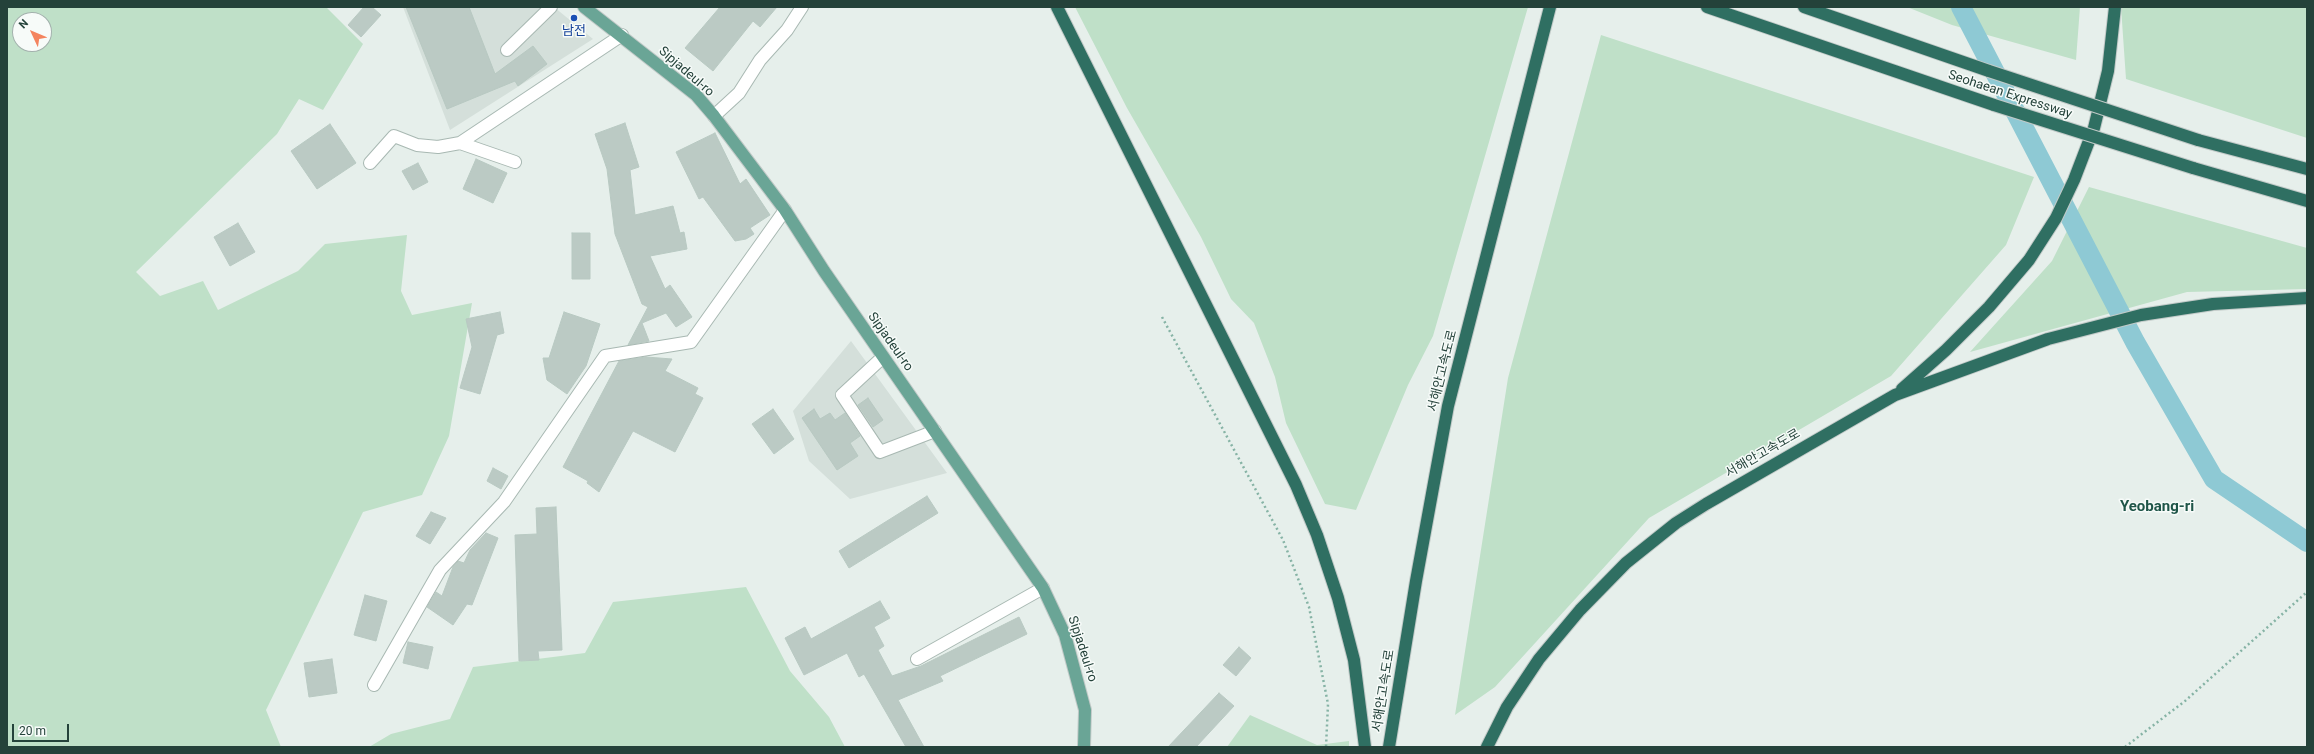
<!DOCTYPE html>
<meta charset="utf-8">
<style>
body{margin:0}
#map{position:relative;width:2314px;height:754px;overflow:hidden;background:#e6efeb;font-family:Roboto,sans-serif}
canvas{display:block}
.frame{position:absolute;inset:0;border:8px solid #24423a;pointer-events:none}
.north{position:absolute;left:12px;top:12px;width:40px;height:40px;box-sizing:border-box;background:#f7fbf9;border:1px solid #a3b1ad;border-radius:50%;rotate:314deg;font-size:11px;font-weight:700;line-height:16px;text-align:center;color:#24423a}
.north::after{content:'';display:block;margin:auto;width:14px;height:18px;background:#f4845f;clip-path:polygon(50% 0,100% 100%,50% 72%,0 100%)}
.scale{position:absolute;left:12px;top:724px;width:57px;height:18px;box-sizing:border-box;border:2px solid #24423a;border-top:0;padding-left:5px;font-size:12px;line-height:14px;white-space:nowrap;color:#24423a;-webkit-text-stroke:3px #f7fbf9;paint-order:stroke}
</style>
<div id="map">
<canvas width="2314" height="754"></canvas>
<div class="frame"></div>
<div class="north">N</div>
<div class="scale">20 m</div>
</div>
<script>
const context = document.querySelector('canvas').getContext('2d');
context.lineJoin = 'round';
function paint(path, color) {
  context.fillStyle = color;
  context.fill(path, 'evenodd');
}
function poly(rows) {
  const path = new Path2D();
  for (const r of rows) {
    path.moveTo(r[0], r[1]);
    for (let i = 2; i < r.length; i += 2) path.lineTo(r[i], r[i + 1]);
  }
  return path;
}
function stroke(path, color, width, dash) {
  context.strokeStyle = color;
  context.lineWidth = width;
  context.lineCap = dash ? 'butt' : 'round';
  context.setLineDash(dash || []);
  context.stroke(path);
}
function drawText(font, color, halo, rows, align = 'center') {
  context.font = font + ' Roboto,"Noto Sans KR",sans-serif';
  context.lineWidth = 3;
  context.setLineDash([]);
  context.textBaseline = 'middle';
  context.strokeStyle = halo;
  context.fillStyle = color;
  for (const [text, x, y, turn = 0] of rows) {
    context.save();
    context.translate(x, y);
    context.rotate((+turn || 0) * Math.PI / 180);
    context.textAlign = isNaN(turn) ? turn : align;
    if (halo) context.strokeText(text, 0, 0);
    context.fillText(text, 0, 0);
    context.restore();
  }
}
paint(poly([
 [403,7,554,7,593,39,450,130],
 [851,341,947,473,850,499,809,461,793,411]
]), '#d4dfda');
paint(poly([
 [7,7,326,7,363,44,323,110,299,99,277,134,136,272,160,296,203,281,218,310,298,271,325,244,407,235,401,291,412,315,472,303,449,436,422,495,363,512,266,710,281,747,7,747],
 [20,20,44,20,44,44,20,44],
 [1075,7,1528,7,1433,336,1408,385,1356,510,1325,504,1286,423,1275,377,1254,323,1231,299,1201,237,1127,108],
 [1907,7,2080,7,2076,60,1952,25],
 [2121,7,2307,7,2307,138,2126,79],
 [1601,35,2034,177,2006,245,1891,376,1649,518,1495,687,1455,715,1508,378],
 [2089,187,2307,248,2307,289,2187,292,1970,352,2052,261],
 [746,587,790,671,829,717,845,747,369,747,391,734,450,719,473,667,585,653,613,602],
 [1250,715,1317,745,1349,741,1349,747,1227,747]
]), '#bfe0c8');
stroke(poly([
 [1961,7,2135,342,2214,479,2307,542]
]), '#8ec9d4', 20);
const building = poly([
 [364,7,372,7,381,15,361,37,348,25,364,7],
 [406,7,469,7,495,74,533,46,547,64,518,86,515,81,447,109,406,7],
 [720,7,777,7,760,27,753,21,713,71,685,48,720,7],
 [625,123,639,167,630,170,635,215,673,206,680,233,684,232,687,249,650,256,665,289,670,285,692,317,676,327,666,313,642,323,649,341,628,345,648,307,642,304,615,234,607,169,595,134,625,123],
 [330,124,356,163,317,189,291,151,330,124],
 [715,133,740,184,746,179,770,215,750,228,754,234,746,239,735,241,703,197,699,199,676,152,715,133],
 [476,159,507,173,493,203,463,189,476,159],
 [418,163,428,182,413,190,402,171,418,163],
 [238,223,255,252,230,266,214,237,238,223],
 [572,233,590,233,590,279,572,279,572,233],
 [500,312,504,333,497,335,480,394,460,388,472,347,466,319,500,312],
 [564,312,600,324,586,366,567,394,547,380,543,358,549,358,564,312],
 [646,357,672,359,665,371,698,388,695,394,703,398,675,452,633,431,599,492,587,483,588,481,563,467,619,361,646,357],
 [868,398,883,420,873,427,858,405,868,398],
 [773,409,794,439,774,454,752,424,773,409],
 [814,409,820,419,830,413,835,420,845,413,860,436,850,443,858,456,837,470,802,418,814,409],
 [493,468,508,476,501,489,487,481,493,468],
 [927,496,938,513,849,568,839,551,927,496],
 [556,507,562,650,538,651,539,660,519,661,515,535,537,534,536,508,556,507],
 [431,512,446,518,430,544,416,536,431,512],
 [486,533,498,538,472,605,467,604,453,625,427,607,436,592,442,596,453,567,458,561,464,563,470,550,486,533],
 [365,595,387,601,376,641,354,635,365,595],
 [880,601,890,618,874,627,884,646,878,650,892,676,921,666,1019,617,1027,634,940,676,943,681,898,700,924,747,906,747,864,674,859,677,847,653,804,675,785,638,805,627,811,639,880,601],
 [408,642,433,647,428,669,403,663,408,642],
 [1239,647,1251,658,1236,676,1223,665,1239,647],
 [332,659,337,693,309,697,304,663,332,659],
 [1219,693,1234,706,1196,747,1168,747,1219,693]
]);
paint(building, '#bbcac4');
stroke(building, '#b8c9c2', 1);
const minor = poly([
 [507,50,551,7],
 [714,116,739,93,760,60,787,30,802,7],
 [460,143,515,162],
 [370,163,394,136,417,145,438,147,460,143,622,35],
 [883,357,842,395,880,452,935,431],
 [917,659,1043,588],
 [374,685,440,570,504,502,605,356,691,342,785,210]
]);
const major = poly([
 [584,7,696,95,714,116,785,210,824,271,1043,588,1065,635,1085,710,1084,747]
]);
const highway = poly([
 [1057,7,1296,485,1317,535,1338,598,1354,660,1365,747],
 [1707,7,1994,105],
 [1804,7,1989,71],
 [2198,140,2307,169],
 [2193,168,2307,201],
 [1902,389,1946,350,1989,307,2029,260,2056,218,2074,180,2094,128,2108,71,2115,7],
 [1389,747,1416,581,1448,406,1550,7],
 [1487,747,1507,707,1539,659,1580,610,1626,563,1676,523,1706,504,1895,395,2048,339,2141,315,2213,304,2307,298]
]);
stroke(minor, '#a8b8b2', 14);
stroke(major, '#c2cac8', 14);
stroke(highway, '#c2cac8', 14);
stroke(poly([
 [1162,317,1283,540,1309,607,1328,704,1326,747],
 [2125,747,2185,701,2307,592]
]), '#86b3a5', 2.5, [2, 3]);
stroke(minor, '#fff', 12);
stroke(major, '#6aa596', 12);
stroke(highway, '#2f6f62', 12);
const highwayBridge = poly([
 [1989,71,2198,140],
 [1994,105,2193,168]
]);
stroke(highwayBridge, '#c2cac8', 14, []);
stroke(highwayBridge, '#2f6f62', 12);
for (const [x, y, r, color] of [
 [574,18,4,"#1a4fb4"]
]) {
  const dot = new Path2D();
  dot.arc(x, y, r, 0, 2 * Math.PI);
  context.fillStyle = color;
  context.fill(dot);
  stroke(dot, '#f7fbf9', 1.5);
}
drawText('13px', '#164399', '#f7fbf9', [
 ["남전",574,32]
]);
drawText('13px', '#24423a', '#f7fbf9', [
 ["Sipjadeul-ro",686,72,41],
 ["Seohaean Expressway",2010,95,18],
 ["Sipjadeul-ro",890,342,55],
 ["서해안고속도로",1443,371,-76],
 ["서해안고속도로",1763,454,-30],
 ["Sipjadeul-ro",1082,649,72],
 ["서해안고속도로",1384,691,-81]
]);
drawText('bold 15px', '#1f5548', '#f7fbf9', [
 ["Yeobang-ri",2157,507]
]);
</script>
